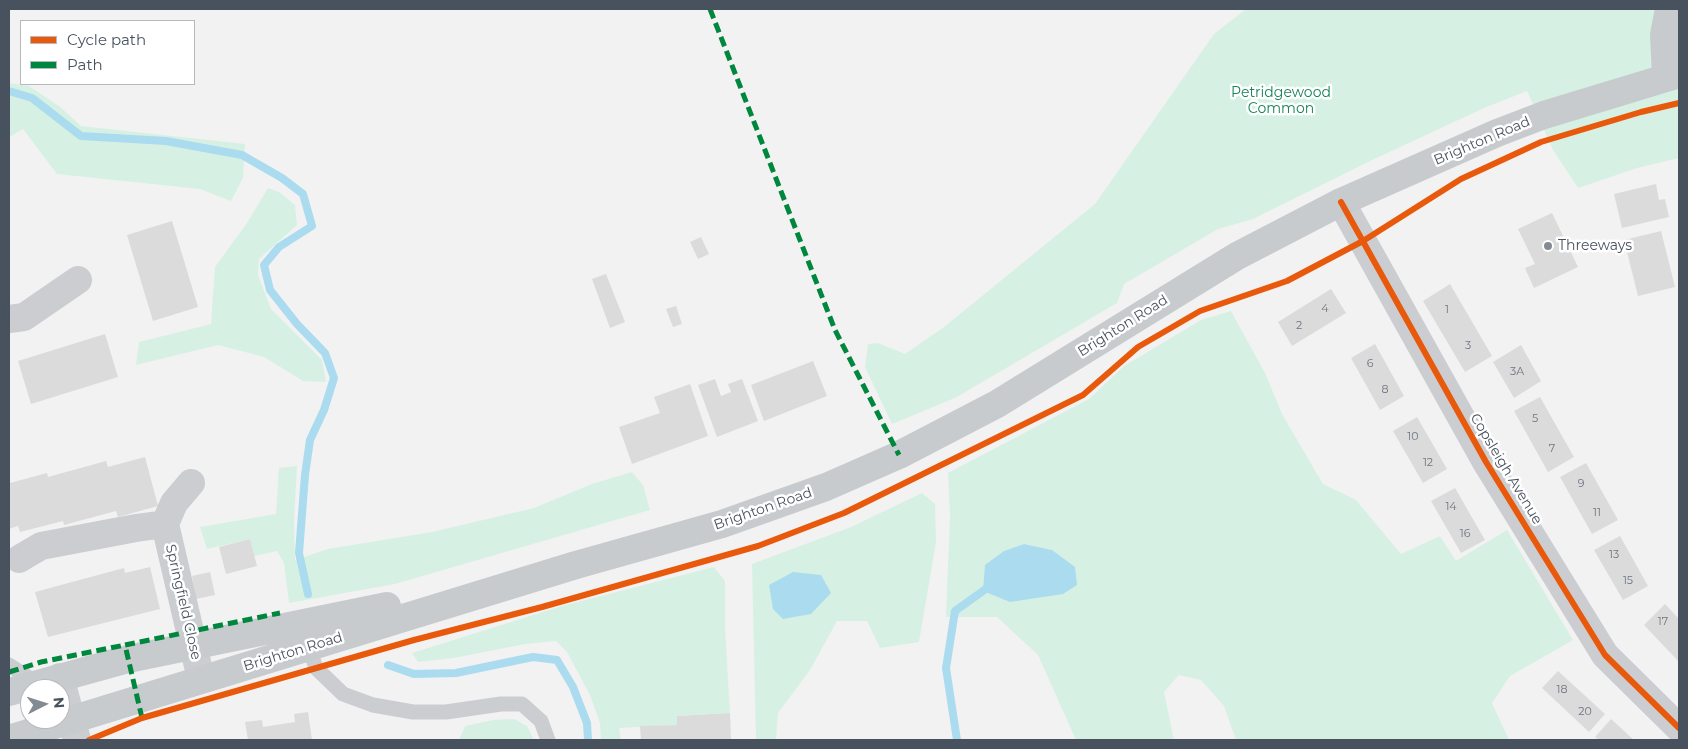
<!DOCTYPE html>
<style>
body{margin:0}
#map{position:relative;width:1688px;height:749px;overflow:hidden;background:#f2f2f2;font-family:Montserrat,sans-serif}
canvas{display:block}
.frame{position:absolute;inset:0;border:10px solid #48525f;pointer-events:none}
.legend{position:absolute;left:20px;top:20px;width:175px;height:65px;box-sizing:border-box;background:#fff;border:1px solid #b6babf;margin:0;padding:6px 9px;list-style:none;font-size:15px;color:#48525f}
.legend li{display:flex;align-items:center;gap:10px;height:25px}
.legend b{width:25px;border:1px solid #b6babf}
.north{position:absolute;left:20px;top:679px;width:50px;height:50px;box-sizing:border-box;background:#fff;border:1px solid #b6babf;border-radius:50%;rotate:85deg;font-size:14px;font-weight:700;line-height:20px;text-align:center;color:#48525f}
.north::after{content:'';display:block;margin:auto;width:18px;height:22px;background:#848a92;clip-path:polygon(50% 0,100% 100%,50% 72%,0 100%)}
</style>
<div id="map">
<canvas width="1688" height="749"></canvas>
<div class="frame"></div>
<ul class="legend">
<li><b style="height:6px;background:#e8590c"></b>Cycle path</li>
<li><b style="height:6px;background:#00873e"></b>Path</li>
</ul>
<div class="north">N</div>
</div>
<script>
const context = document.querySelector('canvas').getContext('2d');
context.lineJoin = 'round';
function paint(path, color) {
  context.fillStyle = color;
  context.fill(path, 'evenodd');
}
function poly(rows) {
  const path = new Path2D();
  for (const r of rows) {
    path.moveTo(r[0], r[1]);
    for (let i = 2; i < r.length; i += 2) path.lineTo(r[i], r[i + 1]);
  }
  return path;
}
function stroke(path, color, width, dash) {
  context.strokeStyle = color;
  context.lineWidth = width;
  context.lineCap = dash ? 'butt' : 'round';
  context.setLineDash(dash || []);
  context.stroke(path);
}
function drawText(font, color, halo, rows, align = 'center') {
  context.font = font + ' Montserrat,sans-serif';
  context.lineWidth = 5;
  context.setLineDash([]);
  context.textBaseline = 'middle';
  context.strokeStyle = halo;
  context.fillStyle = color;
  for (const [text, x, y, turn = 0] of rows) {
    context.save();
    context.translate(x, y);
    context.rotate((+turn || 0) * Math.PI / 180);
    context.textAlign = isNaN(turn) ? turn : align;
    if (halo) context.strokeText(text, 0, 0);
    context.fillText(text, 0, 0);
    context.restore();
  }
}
paint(poly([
 [1246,9,1679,9,1679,158,1637,168,1578,188,1553,150,1527,91,1484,108,1368,162,1253,219,1218,229,1124,284,1117,303,955,398,892,424,865,367,868,344,878,343,905,354,944,327,1095,204,1214,34],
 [9,83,29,86,59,106,81,126,245,144,243,178,231,201,200,189,57,174,23,129,9,137],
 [268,188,279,192,295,205,297,225,259,259,258,275,271,309,322,360,326,382,303,381,264,357,218,345,136,365,139,342,211,324,215,267,247,223],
 [1231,311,1265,373,1282,414,1323,484,1356,500,1401,554,1440,536,1456,561,1507,530,1573,640,1510,676,1492,703,1509,740,1236,740,1224,706,1201,680,1179,675,1164,692,1174,740,1076,740,1038,655,997,617,946,617,950,515,948,473,1089,399,1124,366,1201,320],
 [1024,544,1052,550,1004,551],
 [297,466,294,522,295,560,328,549,432,532,534,508,592,484,632,472,643,485,650,510,395,584,289,603,284,563,277,551,254,556,250,539,207,549,200,527,276,514,279,468],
 [922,493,935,504,936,542,919,642,880,648,867,621,837,621,810,670,778,713,776,740,756,740,752,564,851,527],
 [714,567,725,581,725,628,730,713,677,716,677,725,619,728,621,740,601,740,600,723,590,695,567,652,556,641,525,644,454,658,418,662,412,653,562,606],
 [514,719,527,726,534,740,459,740,465,726,493,720]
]), '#d6f1e3');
paint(poly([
 [1024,544,1052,550,1075,567,1077,585,1063,594,1010,602,983,591,985,565,1004,551],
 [793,572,821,575,831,593,811,614,783,619,773,609,769,585]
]), '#abdbef');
stroke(poly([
 [9,91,32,98,81,136,166,141,242,155,282,178,303,194,312,226,279,247,264,265,270,290,297,324,325,353,334,378,324,410,310,440,305,475,299,553,308,594],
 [388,665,414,674,456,673,533,657,557,660,573,687,587,723,588,740],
 [957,740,946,668,955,611,990,586]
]), '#abdbef', 8);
paint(poly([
 [1656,184,1659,200,1665,199,1669,217,1622,228,1614,194],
 [1552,213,1578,267,1534,288,1525,268,1535,264,1518,229],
 [172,221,198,307,153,321,127,235],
 [1661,231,1675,287,1638,296,1624,240],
 [701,237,709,254,698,259,690,242],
 [606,274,625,322,610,328,592,279],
 [1450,284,1492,356,1465,372,1423,301],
 [1331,289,1346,313,1292,346,1278,322],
 [676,306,682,324,673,327,666,309],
 [105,334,118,377,31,404,18,361],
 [1375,344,1404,396,1380,410,1351,358],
 [1521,345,1541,381,1514,398,1493,362],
 [813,361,827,396,764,421,751,385],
 [715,379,721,396,731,392,728,384,742,379,758,421,717,437,698,385],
 [690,384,708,436,632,464,619,427,660,413,654,397],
 [1540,397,1574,457,1548,472,1514,411],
 [1417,417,1447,469,1423,483,1393,431],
 [145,457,158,506,118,517,116,511,64,525,63,521,20,532,18,526,9,529,9,480,10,483,47,473,48,477,106,461,108,467],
 [1586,463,1618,520,1592,534,1560,477],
 [1455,488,1485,540,1461,553,1431,501],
 [1620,536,1648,586,1623,600,1594,550],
 [250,539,257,566,226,574,219,547],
 [150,567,160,609,48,637,35,592,124,568,125,573],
 [210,572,215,595,196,599,192,576],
 [1665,604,1679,619,1679,662,1644,625],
 [1558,671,1605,714,1589,732,1542,688],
 [308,712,312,740,248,740,245,722,262,720,263,727,295,722,294,714],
 [730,713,731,740,641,740,640,726,677,725,677,716],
 [1611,719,1634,740,1599,740,1595,737]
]), '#dbdbdc');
stroke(poly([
 [309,647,316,668,343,694,373,705,413,712,446,712,501,704,522,704,541,721,548,740],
 [9,665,37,683]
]), '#cbcdd0', 15);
stroke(poly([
 [1341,202,1486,462,1605,655,1679,728],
 [9,319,24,317,78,280],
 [165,524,174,503,191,483],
 [19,559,41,546,136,528,165,524,201,679]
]), '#cbcdd0', 28);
stroke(poly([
 [60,677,77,740]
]), '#cbcdd0', 28);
stroke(poly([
 [1666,77,1664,35,1669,9],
 [9,692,128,659,387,606],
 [9,739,576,565,722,524,826,487,899,455,997,404,1237,256,1341,202,1497,133,1544,115,1679,74]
]), '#c8cbce', 28);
stroke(poly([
 [710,9,835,330,899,455],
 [9,672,41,662,125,645],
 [142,718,125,645,280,613]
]), '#00873e', 5, [10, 5]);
stroke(poly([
 [1341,202,1486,462,1605,655,1679,728],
 [89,740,142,718,414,640,542,607,758,546,844,513,1083,395,1138,347,1200,311,1287,281,1363,241,1461,179,1541,142,1641,112,1679,103]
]), '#e8590c', 6);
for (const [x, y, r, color] of [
 [1548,246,5,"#848a92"]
]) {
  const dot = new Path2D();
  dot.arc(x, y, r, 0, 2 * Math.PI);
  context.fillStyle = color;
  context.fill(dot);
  stroke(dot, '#fff', 2);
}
drawText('11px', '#6e757f', null, [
 ["4",1325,309],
 ["1",1447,310],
 ["2",1299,326],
 ["3",1468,346],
 ["6",1370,364],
 ["3A",1517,372],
 ["8",1385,390],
 ["5",1535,419],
 ["10",1413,437],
 ["7",1552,449],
 ["12",1428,463],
 ["9",1581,484],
 ["14",1451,507],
 ["11",1597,513],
 ["16",1465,534],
 ["13",1614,555],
 ["15",1628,581],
 ["17",1663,622],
 ["18",1562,690],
 ["20",1585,712]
]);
drawText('14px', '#168357', '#fff', [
 ["Petridgewood",1281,93],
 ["Common",1281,109]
]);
drawText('14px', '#48525f', '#fff', [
 ["Brighton Road",1482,141,-23],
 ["Brighton Road",1123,326,-32],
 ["Copsleigh Avenue",1506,469,59],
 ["Brighton Road",763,509,-19],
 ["Springfield Close",183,602,77],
 ["Brighton Road",293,652,-17]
]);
drawText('14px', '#48525f', '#fff', [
 ["Threeways",1558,246]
], 'left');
</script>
